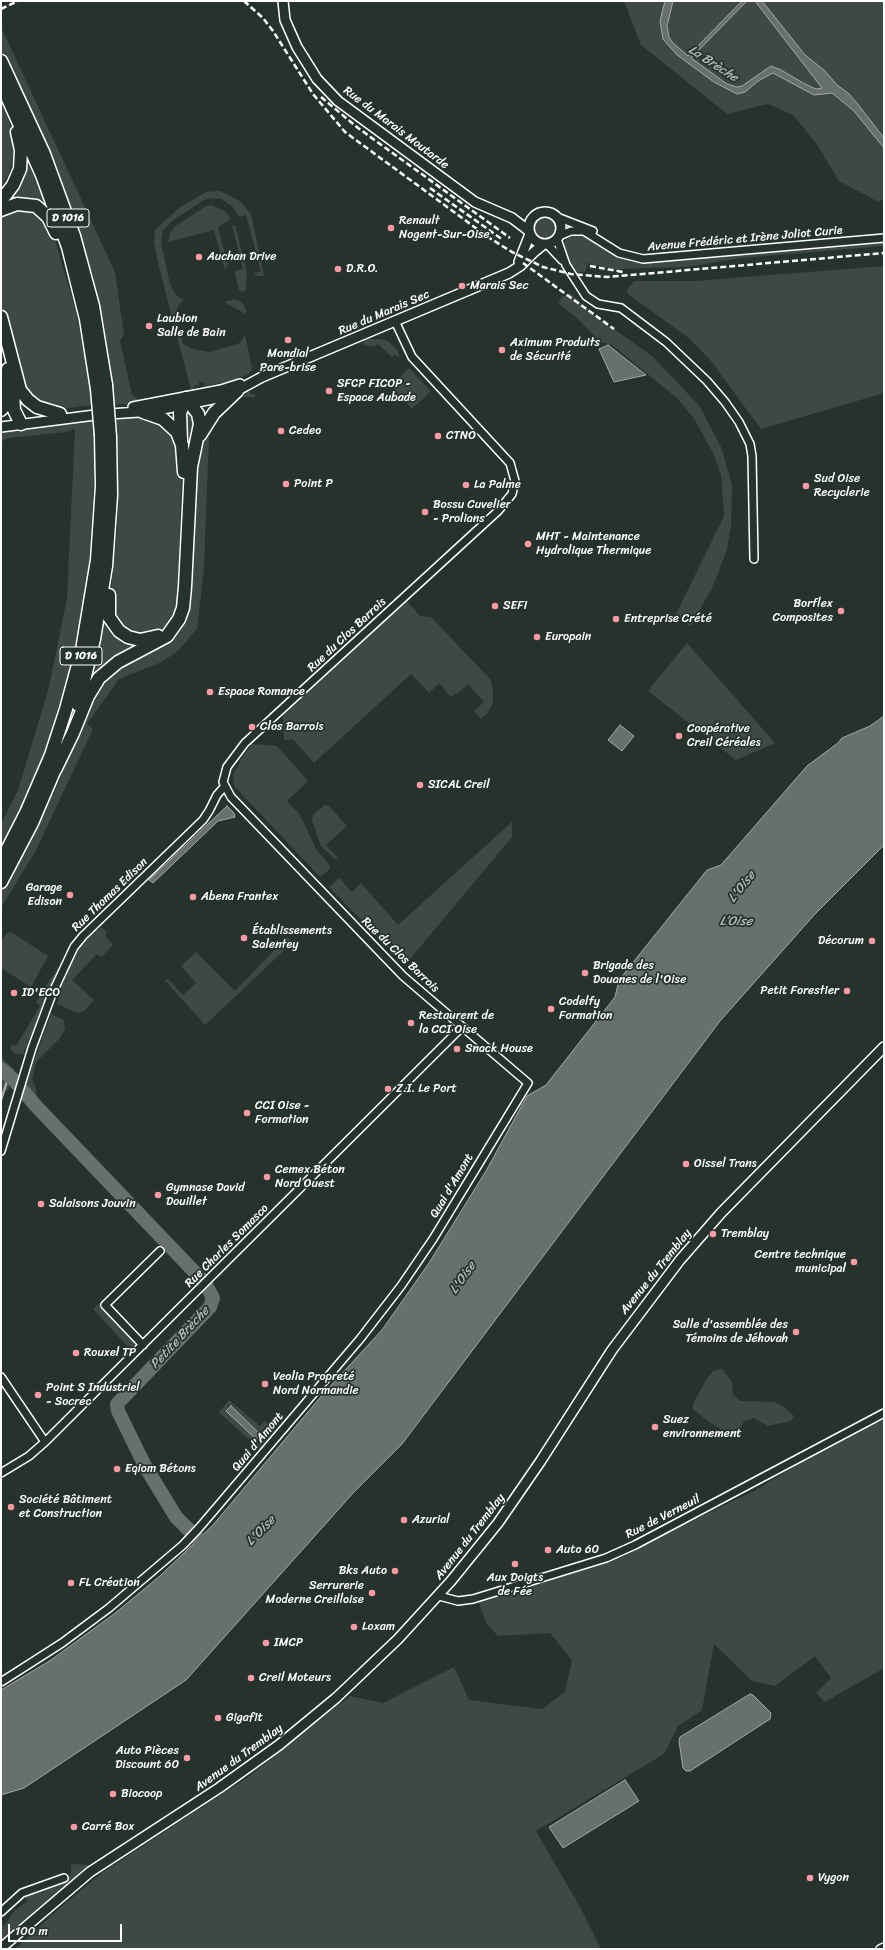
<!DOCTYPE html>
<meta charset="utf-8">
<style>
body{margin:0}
#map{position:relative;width:885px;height:1950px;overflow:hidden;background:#26332d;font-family:Sriracha,sans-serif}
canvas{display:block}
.frame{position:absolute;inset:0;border:2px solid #fff;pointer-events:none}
.scale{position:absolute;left:8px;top:1924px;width:114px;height:18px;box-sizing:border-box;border:2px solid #fff;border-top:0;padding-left:5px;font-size:12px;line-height:14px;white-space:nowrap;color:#fff;-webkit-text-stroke:3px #26332d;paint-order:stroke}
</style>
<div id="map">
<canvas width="885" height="1950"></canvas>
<div class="frame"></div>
<div class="scale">100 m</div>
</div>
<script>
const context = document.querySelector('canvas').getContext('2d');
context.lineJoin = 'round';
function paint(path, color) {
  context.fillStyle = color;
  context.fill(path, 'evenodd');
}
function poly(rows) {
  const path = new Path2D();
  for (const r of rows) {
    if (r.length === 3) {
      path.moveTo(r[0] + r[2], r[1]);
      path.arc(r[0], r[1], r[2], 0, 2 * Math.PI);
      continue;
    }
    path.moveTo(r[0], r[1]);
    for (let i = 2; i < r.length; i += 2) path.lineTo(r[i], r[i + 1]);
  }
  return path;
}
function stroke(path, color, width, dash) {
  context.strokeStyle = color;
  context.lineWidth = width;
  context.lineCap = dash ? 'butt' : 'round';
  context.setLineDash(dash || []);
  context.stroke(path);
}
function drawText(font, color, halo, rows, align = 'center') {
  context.font = font + ' Sriracha,sans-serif';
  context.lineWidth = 3.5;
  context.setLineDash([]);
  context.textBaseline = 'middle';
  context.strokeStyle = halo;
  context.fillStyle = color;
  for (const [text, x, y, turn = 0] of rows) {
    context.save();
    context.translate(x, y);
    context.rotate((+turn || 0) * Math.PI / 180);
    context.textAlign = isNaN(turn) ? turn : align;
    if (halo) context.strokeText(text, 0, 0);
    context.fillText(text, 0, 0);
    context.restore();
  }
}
paint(poly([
 [624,1,884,1,884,200,877,201,839,181,816,143,793,115,768,104,727,114,641,45],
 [1,27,115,272,124,335,120,341,132,395,140,400,180,392,179,397,146,403,113,405,104,332,93,275,50,151,1,50],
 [1,100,13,133,13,157,10,171,1,187],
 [26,152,51,211,2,204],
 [220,191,240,201,251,214,264,276,256,276,254,273,261,271,246,215,239,217,232,206,221,199,213,198,204,200,172,221,163,231,161,243,170,284,176,295,184,300,177,307,176,318,183,344,193,349,210,352,240,343,245,334,252,369,249,374,232,381,204,386,203,382,199,382,199,385,194,386,194,390,191,390,158,263,154,242,155,230,179,208,206,192],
 [211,205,225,211,230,217,230,220,220,225,218,228,228,265,225,270,214,230,168,242,170,234,174,227,206,206],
 [5,210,36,210,54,237,76,312,91,384,93,405,62,409,43,406,24,390,1,304,1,213],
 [545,229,11],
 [232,225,235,225,247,272,246,290,243,292,239,290,235,274,236,271,243,269],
 [570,234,581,234,592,238,616,257,636,263,884,242,884,246,742,258,687,267,614,269,588,263,585,272,575,272,566,257,563,245,567,237],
 [884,266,884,393,761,429,711,361,690,339,628,294,627,290,634,281,696,281],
 [570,293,598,318,651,355,680,385,700,407,721,447,732,484,731,526,727,550,713,586,691,626,675,616,724,516,721,475,713,453,695,420,678,399,612,345,600,342,577,318,558,303,562,297],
 [234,299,243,303,246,310,246,314,224,302],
 [366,339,381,339,389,342,398,351,399,356,398,357,395,354,392,357,378,344,374,347,363,344,364,340],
 [409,368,431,391,412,409,391,386],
 [249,391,251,394,255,394,254,397,240,397,215,419,215,425,209,437,204,567,197,629,179,650,162,662,119,679,87,724,93,729,35,852,1,908,1,892,27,849,42,818,60,779,83,717,94,695,104,683,120,669,180,627,197,452,209,425,240,394],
 [186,411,189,411,195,416,189,449,184,419],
 [137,414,151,417,174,434,182,465,177,606,174,617,168,625,160,632,140,637,117,625,110,602,117,530,118,482,112,416],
 [94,419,96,456,88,577,75,647,51,733,35,777,17,817,1,846,1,824,18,790,49,687,67,598,75,429,67,432,8,438,1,442,1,434,12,428],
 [407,601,420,616,431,617,490,679,493,690,493,703,488,712,481,719,474,711,484,702,468,684,456,695,455,693,451,697,439,683,429,693,411,674,314,763,293,739,284,740,283,716],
 [104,616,143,643,90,682,89,680],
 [687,643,775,743,736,760,648,691],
 [252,744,277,746,308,781,287,801,300,815,316,849,329,864,330,869,320,877,234,786,233,775,241,759],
 [325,805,329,806,347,826,326,845,338,858,335,859,321,846,312,821,313,815,317,811],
 [512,822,512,837,405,965,329,887,339,878,352,892,361,883,398,925],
 [102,928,107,933,105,936,113,945,101,957,97,954,72,980,94,1000,84,1011,78,1013,57,1004,59,999,56,997,74,956,81,945,94,931],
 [11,932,48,956,31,987,1,968,1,942,7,933],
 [287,937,293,942,205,1025,165,980,168,979,183,995,196,983,181,966,196,952,235,991],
 [59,966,23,1055,14,1053,11,1050,11,1045,16,1046,40,1006,36,1002],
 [51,1014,64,1020,65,1029,60,1038,36,1062,32,1079,36,1089,37,1099,25,1086],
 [1,1057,14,1069,8,1091,1,1089],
 [100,1303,135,1342,134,1347,129,1348,93,1309],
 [722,1369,732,1382,733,1395,740,1401,774,1402,784,1407,794,1416,791,1421,768,1426,754,1418,744,1421,737,1435,723,1431,704,1418,693,1409,693,1404,706,1380,713,1371],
 [229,1400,260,1426,265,1421,276,1429,259,1449,219,1412],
 [884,1420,884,1668,825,1702,816,1693,831,1678,815,1656,775,1686,752,1681,714,1644,702,1710,678,1726,664,1754,536,1831,581,1909,601,1949,15,1949,62,1906,103,1872,248,1777,350,1696,383,1703,454,1667,469,1700,542,1709,565,1692,572,1660,550,1633,498,1636,487,1624,478,1601,604,1564,627,1555,646,1543,756,1490,851,1432],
 [71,1864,91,1865,1,1943,1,1924,4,1926,15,1910,28,1901,24,1897,58,1884,69,1878,71,1873]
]), '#3e4944');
const water = poly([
 [665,1,673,1,667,26,669,37,672,42,688,56,742,1,747,1,691,58,727,84,737,87,742,86,771,66,781,70,805,84,816,89,822,88,755,1,762,1,805,55,824,70,837,85,848,93,856,102,884,138,884,148,854,111,832,93,814,95,773,73,758,81,745,92,737,94,714,82,677,55,663,39,660,21,665,1],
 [608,345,646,375,614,382,599,349,608,345],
 [884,716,884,845,815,914,720,1021,402,1444,354,1492,186,1680,24,1788,1,1795,1,1690,51,1660,114,1614,160,1576,213,1525,324,1393,382,1330,429,1263,486,1171,527,1096,546,1085,615,997,619,980,707,870,721,865,807,766,838,743,842,738,870,726,884,716],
 [620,725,634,736,622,751,608,740,620,725],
 [227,806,234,813,235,817,218,821,153,883,149,880,227,806],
 [231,1406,262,1436,258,1441,226,1411,231,1406],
 [750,1694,753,1695,771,1713,770,1719,690,1771,686,1771,683,1768,679,1741,680,1737,750,1694],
 [625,1780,639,1801,563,1848,549,1827,625,1780]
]);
paint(water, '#67706c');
stroke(water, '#a4a9a7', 1);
stroke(poly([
 [1,1100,9,1075]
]), '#a4a9a7', 2.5);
stroke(poly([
 [1,1069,13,1079,36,1106,205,1283,213,1298,210,1307,117,1404,118,1411,145,1466,176,1517,199,1540,207,1557]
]), '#67706c', 14);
const street = poly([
 [557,217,593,231],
 [559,236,571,231,584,231,619,253,643,259,884,238],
 [557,239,566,265,586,296,598,304,621,308,666,342,707,381,725,402,739,422,750,444,752,456,754,559],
 [547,244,562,260],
 [1,1151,32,1048,52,994,74,947,83,936,203,820,209,811,217,795,224,787],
 [143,1345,105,1305,160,1251],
 [1,1377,45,1442],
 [1,1473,29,1456,45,1442,462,1027],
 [439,1596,458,1601,473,1599,606,1558,635,1545,884,1413],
 [1,1682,62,1643,109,1608,183,1545,199,1528,360,1339,401,1286,433,1239,528,1083,403,976,231,797,223,782,227,767,245,743,498,511,512,494,515,481,510,463,412,357,395,321],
 [1,1912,22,1893,64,1878],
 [880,1949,884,1947]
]);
const secondary = poly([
 [283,1,285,20,297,47,317,79,338,101,475,202,512,218,529,231],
 [545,228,16],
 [519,262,530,234],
 [133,407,221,390,240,384],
 [1,427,95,415,153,411,227,396,262,377,509,273,520,266,534,252,544,244],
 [1,1948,90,1872,219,1788,279,1745,336,1698,398,1639,451,1581,498,1523,540,1462,612,1350,680,1260,721,1213,884,1047]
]);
const highway = poly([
 [1,61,44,154,74,236,93,306,106,385],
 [1,83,42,175,68,247,86,319,97,389],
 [1,201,13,185,20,169,21,150,17,132],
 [1,210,17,204,36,206,48,217,56,233],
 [1,317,20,390,28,400,37,407,60,414],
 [13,391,14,410,21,424],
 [1,410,6,404,8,394,8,369],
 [143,412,163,419,177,432,182,445,184,472],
 [200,435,214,413,237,391],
 [109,595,109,617,119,631,128,637,140,640,158,636],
 [78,705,94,639,106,566,111,495,110,437],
 [55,770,73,733,88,696,99,678,118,662,167,636,179,619,183,608,185,587,191,467,200,424,198,414,186,398,180,413,181,441],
 [1,862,26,813,51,755,66,709,82,650,97,560,102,486,101,435],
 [1,882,32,823,58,762]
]);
stroke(street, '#fff', 10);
stroke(secondary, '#fff', 12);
stroke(highway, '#fff', 15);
stroke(street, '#26332d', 7);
stroke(secondary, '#26332d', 9);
stroke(highway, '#26332d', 12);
stroke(poly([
 [244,1,263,18,273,31,313,94,345,132,488,237,512,252,543,267,571,274,608,277,884,253],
 [1,9,18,1],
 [321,97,358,128,510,238],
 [430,188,503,240],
 [523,263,614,329],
 [590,266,623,272]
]), '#fff', 2.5, [6, 3]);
const highwayBridge = poly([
 [106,385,110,437],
 [97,389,101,435]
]);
stroke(highwayBridge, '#fff', 15, []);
stroke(highwayBridge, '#26332d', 12);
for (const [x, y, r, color] of [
 [391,228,4,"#ff9aa2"],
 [199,257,4,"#ff9aa2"],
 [338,269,4,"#ff9aa2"],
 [462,286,4,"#ff9aa2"],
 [149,326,4,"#ff9aa2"],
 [288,340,4,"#ff9aa2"],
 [502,350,4,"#ff9aa2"],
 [329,391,4,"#ff9aa2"],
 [281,431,4,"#ff9aa2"],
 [438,436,4,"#ff9aa2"],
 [286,484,4,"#ff9aa2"],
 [466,485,4,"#ff9aa2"],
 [806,486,4,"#ff9aa2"],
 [425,512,4,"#ff9aa2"],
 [528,544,4,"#ff9aa2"],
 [495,606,4,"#ff9aa2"],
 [841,611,4,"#ff9aa2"],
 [616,619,4,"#ff9aa2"],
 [537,637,4,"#ff9aa2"],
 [210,692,4,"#ff9aa2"],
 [252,727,4,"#ff9aa2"],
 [679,736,4,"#ff9aa2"],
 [420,785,4,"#ff9aa2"],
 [70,895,4,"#ff9aa2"],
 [193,897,4,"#ff9aa2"],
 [244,938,4,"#ff9aa2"],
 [872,941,4,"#ff9aa2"],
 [585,973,4,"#ff9aa2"],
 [847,991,4,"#ff9aa2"],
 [14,993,4,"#ff9aa2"],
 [551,1009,4,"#ff9aa2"],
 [411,1023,4,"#ff9aa2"],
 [457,1049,4,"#ff9aa2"],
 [388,1089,4,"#ff9aa2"],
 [247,1113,4,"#ff9aa2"],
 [686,1164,4,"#ff9aa2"],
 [267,1177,4,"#ff9aa2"],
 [158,1195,4,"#ff9aa2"],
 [41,1204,4,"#ff9aa2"],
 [713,1234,4,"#ff9aa2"],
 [854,1262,4,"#ff9aa2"],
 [796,1332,4,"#ff9aa2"],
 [76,1353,4,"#ff9aa2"],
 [265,1384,4,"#ff9aa2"],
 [38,1395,4,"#ff9aa2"],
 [655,1427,4,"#ff9aa2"],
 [117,1469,4,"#ff9aa2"],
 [11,1507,4,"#ff9aa2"],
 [404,1520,4,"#ff9aa2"],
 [548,1550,4,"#ff9aa2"],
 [515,1564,4,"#ff9aa2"],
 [395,1571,4,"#ff9aa2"],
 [71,1583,4,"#ff9aa2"],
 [372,1593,4,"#ff9aa2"],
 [354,1627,4,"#ff9aa2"],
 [266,1643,4,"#ff9aa2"],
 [251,1678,4,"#ff9aa2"],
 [218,1718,4,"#ff9aa2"],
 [187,1758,4,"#ff9aa2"],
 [113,1794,4,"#ff9aa2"],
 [74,1827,4,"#ff9aa2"],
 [810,1878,4,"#ff9aa2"]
]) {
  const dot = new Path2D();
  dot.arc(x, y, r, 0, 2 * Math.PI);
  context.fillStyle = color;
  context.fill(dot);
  stroke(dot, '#26332d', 1.5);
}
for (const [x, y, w] of [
 [68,218,42],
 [81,656,42]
]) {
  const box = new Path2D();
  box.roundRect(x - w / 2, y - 9, w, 18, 3);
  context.fillStyle = '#26332d';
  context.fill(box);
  stroke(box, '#fff', 1);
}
drawText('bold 11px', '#fff', null, [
 ["D 1016",68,218],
 ["D 1016",81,656]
]);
drawText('12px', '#fff', '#26332d', [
 ["Rue du Marais Moutarde",396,128,37],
 ["Avenue Frédéric et Irène Joliot Curie",745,239,-5],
 ["Rue du Marais Sec",384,313,-23],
 ["Rue du Clos Barrois",347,635,-43],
 ["Rue Thomas Edison",110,895,-44],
 ["Rue du Clos Barrois",400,955,44],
 ["Quai d'Amont",452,1186,-59],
 ["Rue Charles Somasco",227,1246,-45],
 ["Avenue du Tremblay",656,1272,-51],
 ["Quai d'Amont",258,1442,-50],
 ["Rue de Verneuil",663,1517,-27],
 ["Avenue du Tremblay",470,1537,-52],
 ["Avenue du Tremblay",239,1758,-36]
]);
drawText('12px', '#fff', '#26332d', [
 ["Renault",399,221],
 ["Nogent-Sur-Oise",399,235],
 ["Auchan Drive",207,257],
 ["D.R.O.",346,269],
 ["Marais Sec",470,286],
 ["Laubion",157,319],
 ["Salle de Bain",157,333],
 ["Aximum Produits",510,343],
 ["de Sécurité",510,357],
 ["Mondial",288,354,"center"],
 ["Pare-brise",288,368,"center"],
 ["SFCP FICOP -",337,384],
 ["Espace Aubade",337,398],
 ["Cedeo",289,431],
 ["CTNO",446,436],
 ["Sud Oise",814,479],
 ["Recyclerie",814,493],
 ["Point P",294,484],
 ["La Palme",474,485],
 ["Bossu Cuvelier",433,505],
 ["- Prolians",433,519],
 ["MHT - Maintenance",536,537],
 ["Hydrolique Thermique",536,551],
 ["Borflex",833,604,"right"],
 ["Composites",833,618,"right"],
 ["SEFI",503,606],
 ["Entreprise Crété",624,619],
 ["Europain",545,637],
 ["Espace Romance",218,692],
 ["Clos Barrois",260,727],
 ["Coopérative",687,729],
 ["Creil Céréales",687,743],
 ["SICAL Creil",428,785],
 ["Garage",62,888,"right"],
 ["Edison",62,902,"right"],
 ["Abena Frantex",201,897],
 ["Établissements",252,931],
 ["Salentey",252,945],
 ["Décorum",864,941,"right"],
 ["Brigade des",593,966],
 ["Douanes de l'Oise",593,980],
 ["Petit Forestier",839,991,"right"],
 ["ID'ECO",22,993],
 ["Codelfy",559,1002],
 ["Formation",559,1016],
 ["Restaurent de",419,1016],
 ["la CCI Oise",419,1030],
 ["Snack House",465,1049],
 ["Z.I. Le Port",396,1089],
 ["CCI Oise -",255,1106],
 ["Formation",255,1120],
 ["Oissel Trans",694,1164],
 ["Cemex Béton",275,1170],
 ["Nord Ouest",275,1184],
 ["Gymnase David",166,1188],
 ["Douillet",166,1202],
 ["Salaisons Jouvin",49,1204],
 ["Tremblay",721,1234],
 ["Centre technique",846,1255,"right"],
 ["municipal",846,1269,"right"],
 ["Salle d'assemblée des",788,1325,"right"],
 ["Témoins de Jéhovah",788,1339,"right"],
 ["Rouxel TP",84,1353],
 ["Veolia Propreté",273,1377],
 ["Nord Normandie",273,1391],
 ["Point S Industriel",46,1388],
 ["- Socrec",46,1402],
 ["Suez",663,1420],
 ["environnement",663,1434],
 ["Eqiom Bétons",125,1469],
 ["Société Bâtiment",19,1500],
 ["et Construction",19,1514],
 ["Azurial",412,1520],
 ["Auto 60",556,1550],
 ["Bks Auto",387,1571,"right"],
 ["Aux Doigts",515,1578,"center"],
 ["de Fée",515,1592,"center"],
 ["FL Création",79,1583],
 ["Serrurerie",364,1586,"right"],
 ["Moderne Creilloise",364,1600,"right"],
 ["Loxam",362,1627],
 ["IMCP",274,1643],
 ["Creil Moteurs",259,1678],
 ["Gigafit",226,1718],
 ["Auto Pièces",179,1751,"right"],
 ["Discount 60",179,1765,"right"],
 ["Biocoop",121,1794],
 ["Carré Box",82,1827],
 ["Vygon",818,1878]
], 'left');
drawText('italic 13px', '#b3b8b6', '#26332d', [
 ["La Brèche",713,64,33],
 ["L'Oise",742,887,-52],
 ["L’Oise",736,922],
 ["L'Oise",463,1278,-55],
 ["Petite Brèche",180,1338,-47],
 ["L'Oise",261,1531,-46]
]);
</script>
